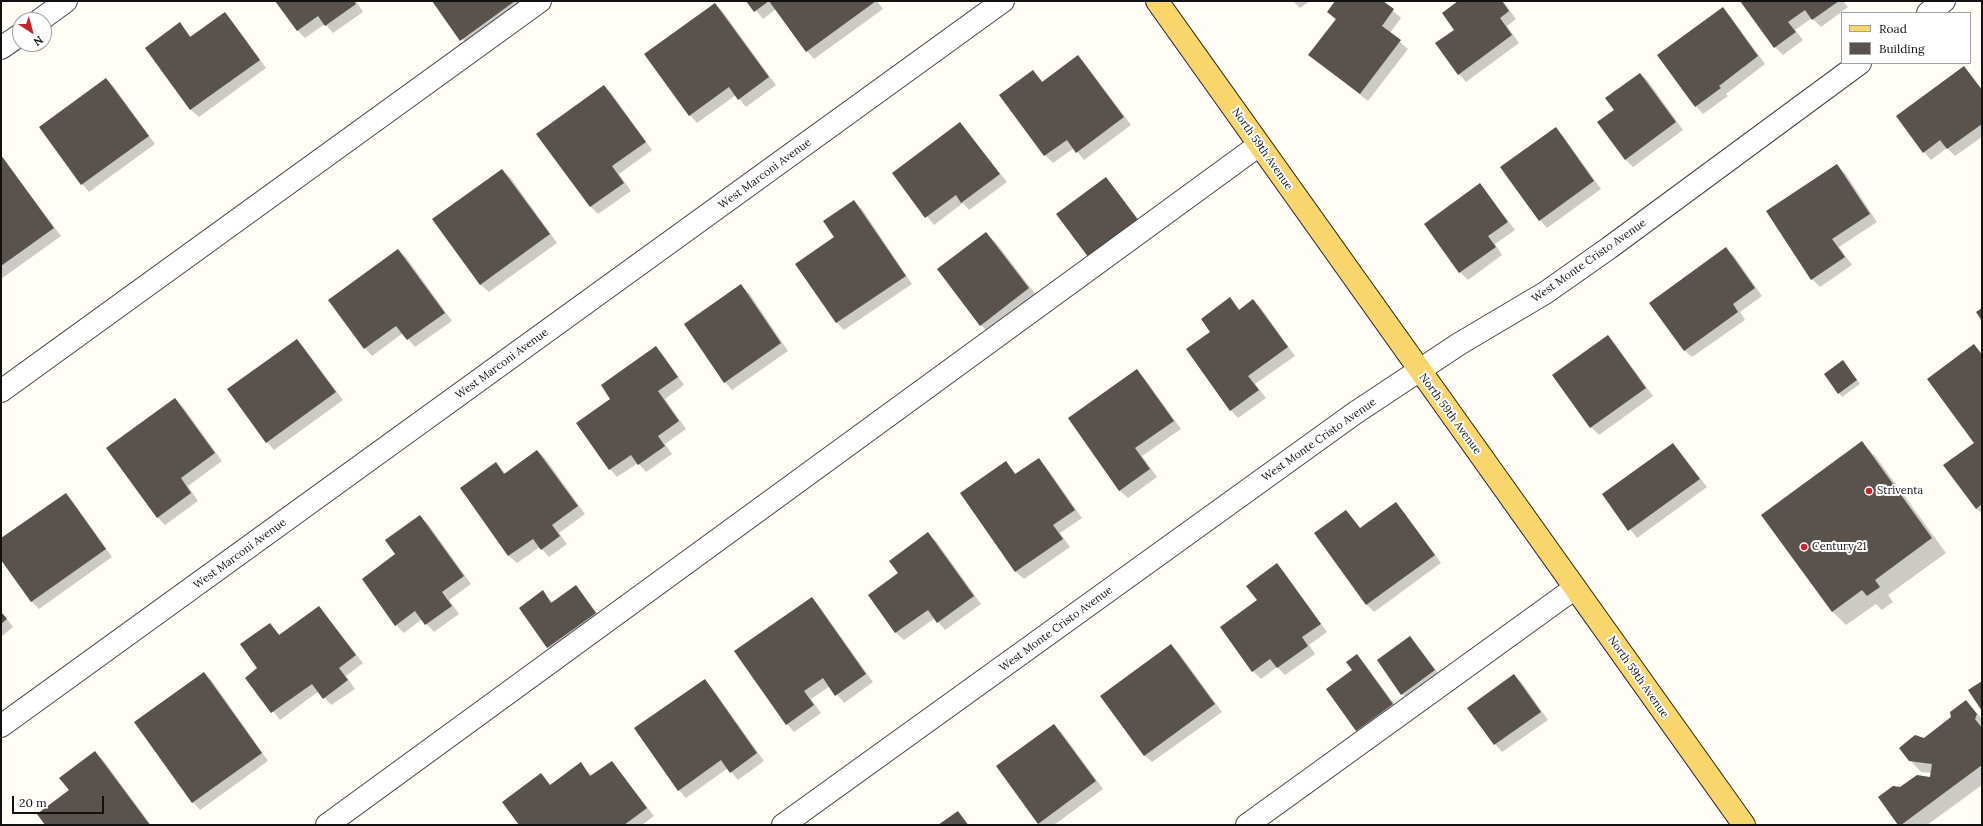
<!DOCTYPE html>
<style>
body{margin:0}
#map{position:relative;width:1983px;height:826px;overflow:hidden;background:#fffdf5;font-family:Lora,serif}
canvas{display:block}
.frame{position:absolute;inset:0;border:2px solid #111;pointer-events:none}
.legend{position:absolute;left:1841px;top:12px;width:130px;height:52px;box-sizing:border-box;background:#fff;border:1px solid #a0a0a0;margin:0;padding:5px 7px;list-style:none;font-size:12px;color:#111}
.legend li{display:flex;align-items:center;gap:8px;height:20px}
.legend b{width:20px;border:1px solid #a0a0a0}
.north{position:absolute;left:12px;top:12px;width:40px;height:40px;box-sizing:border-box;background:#fff;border:1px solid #a0a0a0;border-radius:50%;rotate:144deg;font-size:11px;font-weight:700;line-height:16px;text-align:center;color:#111}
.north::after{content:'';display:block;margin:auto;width:14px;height:18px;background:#c4262e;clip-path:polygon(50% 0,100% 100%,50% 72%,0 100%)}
.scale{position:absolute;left:12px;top:796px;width:92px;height:18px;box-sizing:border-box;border:2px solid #111;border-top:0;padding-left:5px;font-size:12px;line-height:14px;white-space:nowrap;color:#111;-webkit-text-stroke:3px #fff;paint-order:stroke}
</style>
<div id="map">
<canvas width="1983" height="826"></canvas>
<div class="frame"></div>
<ul class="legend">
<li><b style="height:5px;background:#f9d66b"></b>Road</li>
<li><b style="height:11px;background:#5a524d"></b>Building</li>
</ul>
<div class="north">N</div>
<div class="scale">20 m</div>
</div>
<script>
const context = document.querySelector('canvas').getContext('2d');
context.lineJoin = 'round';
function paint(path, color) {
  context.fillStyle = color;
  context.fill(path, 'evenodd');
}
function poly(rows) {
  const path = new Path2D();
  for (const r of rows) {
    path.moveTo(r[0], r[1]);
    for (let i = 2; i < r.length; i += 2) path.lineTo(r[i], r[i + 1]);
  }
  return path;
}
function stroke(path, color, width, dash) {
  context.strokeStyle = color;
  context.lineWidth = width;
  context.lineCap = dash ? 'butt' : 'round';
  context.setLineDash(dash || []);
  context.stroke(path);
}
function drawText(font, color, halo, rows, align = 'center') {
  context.font = font + ' Lora,serif';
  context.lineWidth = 4;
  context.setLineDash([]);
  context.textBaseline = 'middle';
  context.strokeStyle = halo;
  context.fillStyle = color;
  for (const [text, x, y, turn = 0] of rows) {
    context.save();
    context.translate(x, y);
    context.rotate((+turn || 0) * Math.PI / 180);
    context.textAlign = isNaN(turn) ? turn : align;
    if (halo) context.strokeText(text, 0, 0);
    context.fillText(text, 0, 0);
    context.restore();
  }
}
paint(poly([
 [276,1,356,1,363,12,333,33,325,24,305,38,297,30],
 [433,1,523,1,469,47],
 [748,1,877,1,883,9,814,59,807,51,776,9,763,19],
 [1293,1,1310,1,1300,8],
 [1336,1,1382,1,1401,18,1390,33,1408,49,1368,101,1310,55,1336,20,1328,12],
 [1460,1,1503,1,1516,19,1507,26,1519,43,1466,82,1459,74,1455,30],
 [1742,1,1843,1,1848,7,1821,27,1812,18,1795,30,1803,40,1783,55,1775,47],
 [715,4,723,12,776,85,746,107,736,95,697,123,690,115],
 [1722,8,1730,16,1765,64,1726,94,1728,96,1703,114,1696,106],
 [224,13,232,21,266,68,199,117,191,110,146,48,180,24,191,37],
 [1078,56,1085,64,1131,125,1084,160,1074,148,1053,163,1045,155,1001,95,1033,71,1043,82],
 [1964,67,1982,89,1982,137,1955,156,1947,148,1931,160,1924,152],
 [1640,74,1648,81,1683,130,1633,167,1625,159,1615,110],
 [106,79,114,87,155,144,89,192,82,184,40,127],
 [604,86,612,94,652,150,619,174,631,191,598,214,591,207,538,134],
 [960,123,1007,182,969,210,963,203,934,225,893,174],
 [1555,128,1563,136,1601,189,1547,228,1540,220],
 [1,156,61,236,1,279],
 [1837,165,1845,173,1877,222,1839,247,1852,265,1820,287,1812,279],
 [502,170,510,177,557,243,489,292,481,285,434,220],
 [1480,184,1515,230,1495,244,1502,255,1468,280,1460,272,1425,224],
 [854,202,862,209,912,284,844,330,837,323,796,264,835,237],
 [986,233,997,244,1040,300,992,336,981,325],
 [1726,249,1734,256,1762,296,1740,312,1745,320,1692,357,1684,350],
 [398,250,406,257,452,321,415,347,403,333,372,356,365,348],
 [741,286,749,293,788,351,732,390,725,382],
 [1230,299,1240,310,1253,301,1261,308,1295,356,1255,384,1266,398,1238,418,1231,410,1211,332],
 [1608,337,1615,344,1653,396,1599,435,1591,427],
 [297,340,304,348,343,400,274,450,267,442],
 [1974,345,1982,353,1982,514,1976,508],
 [655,347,663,355,684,385,665,399,686,429,665,444,672,454,646,472,638,463,617,477,610,469,612,399],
 [1846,365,1860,384,1842,397,1839,393],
 [1137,370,1144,378,1181,429,1142,456,1157,477,1128,498,1120,491,1069,418],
 [175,399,183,407,222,461,188,486,198,501,165,525,157,517],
 [1862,443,1876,457,1946,553,1888,595,1893,602,1882,610,1876,604,1846,625,1832,611],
 [1673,444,1707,487,1637,538,1603,495],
 [537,451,545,458,585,514,559,533,567,544,549,557,540,547,517,563,509,556,461,488,496,463,506,474],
 [1038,459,1046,467,1082,518,1060,533,1070,547,1024,579,1016,572,962,493,1006,462,1016,474],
 [66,494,73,502,112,557,39,609,32,602,1,558,1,539],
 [1396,503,1403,511,1441,563,1374,612,1367,605,1315,533,1346,511,1361,529],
 [420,517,428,524,471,584,449,600,459,614,434,632,422,619,404,633,396,625,397,554],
 [928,534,936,541,981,604,945,630,935,618,904,640,896,633,869,595,899,573],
 [1276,565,1284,572,1327,632,1309,645,1315,654,1285,675,1277,667,1261,679,1253,671,1221,627,1258,601],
 [576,586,603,621,556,655,548,647,543,592,553,603],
 [812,598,819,606,873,682,844,703,830,686,811,699,821,713,794,732,787,724],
 [319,607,363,663,346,676,355,689,331,705,319,691,280,720,247,678,259,668,269,624,280,635],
 [1,611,13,627,1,637],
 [1410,637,1442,678,1410,702,1402,694],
 [1171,645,1179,653,1222,712,1152,762,1144,755],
 [1357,655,1364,663,1400,712,1364,738,1357,731,1327,690,1354,670],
 [204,673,212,681,268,761,200,810,193,802],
 [1514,675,1522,683,1548,720,1502,752,1495,744],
 [704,680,712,688,764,761,738,780,728,768,686,798,679,790],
 [1966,701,1982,719,1982,785,1927,825,1900,825,1901,788,1931,778,1932,773,1921,772,1910,760,1924,739,1952,718],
 [1054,725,1062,733,1103,789,1054,825,1041,825,1038,823],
 [95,753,103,760,151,825,46,825],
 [612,762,654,816,642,825,520,825,540,774,551,786,580,764,592,776],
 [958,812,969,825,940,825]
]), '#0003');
paint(poly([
 [275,1,354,1,356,4,325,26,318,16,297,31],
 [432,1,515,1,460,41],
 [746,1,876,1,806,52,769,1,754,12],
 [1335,1,1383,1,1394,9,1382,26,1401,40,1360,94,1308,55,1336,19,1327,12],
 [1458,1,1502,1,1509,11,1500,18,1512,35,1458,75,1435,43,1454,30,1442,13],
 [1740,1,1839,1,1812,20,1805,10,1788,22,1796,32,1774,48],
 [715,3,769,77,738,100,729,87,689,116,644,54],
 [1723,7,1758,56,1719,86,1721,88,1695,107,1657,55],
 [225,12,260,60,190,110,145,48,180,22,190,37],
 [1078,55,1124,117,1076,153,1067,140,1044,156,999,95,1033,70,1042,82],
 [1964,66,1982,90,1982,124,1947,149,1940,140,1923,153,1896,116],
 [1640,73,1676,122,1625,160,1597,122,1614,110,1605,98],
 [106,78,149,136,81,185,39,127],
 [604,85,646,142,612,166,624,183,590,207,536,134],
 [960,122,1000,174,961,203,956,195,925,218,892,173],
 [1556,127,1594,181,1539,221,1500,167],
 [1,155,54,228,1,266],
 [1837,164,1870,214,1832,239,1845,257,1811,280,1766,211],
 [502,169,550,234,480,285,432,219],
 [1106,177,1139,221,1089,258,1056,214],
 [1480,183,1508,222,1488,236,1496,247,1459,273,1424,224],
 [854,200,906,276,836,323,795,264,834,237,823,221],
 [986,232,1029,288,980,326,937,269],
 [1726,247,1755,288,1733,304,1738,312,1684,351,1649,303],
 [398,249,445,313,407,340,396,326,364,349,328,300],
 [741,284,781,343,724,383,684,324],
 [1230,297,1239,310,1253,299,1288,347,1248,376,1259,390,1230,411,1186,349,1210,332,1201,319],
 [1982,308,1982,321,1976,312],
 [1608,335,1646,388,1590,428,1552,375],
 [297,339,336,392,266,443,227,389],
 [1974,344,1982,355,1982,504,1976,509,1943,465,1974,443,1927,379],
 [656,346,678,377,658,391,679,421,658,436,665,446,638,465,631,455,609,470,576,423,610,399,601,385],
 [1843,360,1857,380,1838,394,1824,374],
 [1137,369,1174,421,1135,448,1150,469,1119,491,1068,418],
 [175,398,215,453,181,478,191,493,157,518,106,448],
 [1862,441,1932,538,1875,580,1880,587,1867,596,1862,590,1832,612,1761,515],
 [1673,443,1700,479,1628,531,1602,494],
 [537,450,578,506,552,525,560,536,541,550,533,539,508,556,460,488,496,462,504,474],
 [1039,458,1075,510,1053,525,1063,539,1015,572,960,493,1006,461,1015,474],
 [66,493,106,549,31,602,1,560,1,538],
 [1396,502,1435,555,1366,605,1314,533,1346,510,1360,528],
 [420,515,464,576,442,592,452,606,425,625,415,611,395,626,362,579,395,554,385,540],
 [928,532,974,596,937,623,928,610,895,633,868,595,898,573,889,561],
 [1277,563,1321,624,1302,637,1308,646,1277,668,1270,659,1252,672,1220,627,1257,600,1246,586],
 [576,585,596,613,547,648,519,608,543,590,551,603],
 [812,597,866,674,835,696,823,678,804,691,814,705,786,725,734,651],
 [319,606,356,655,339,668,348,680,323,699,312,684,271,713,245,678,257,668,240,644,270,623,279,635],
 [1,612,7,619,1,624],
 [1410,636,1435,670,1401,695,1377,660],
 [1171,644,1215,704,1144,756,1100,696],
 [1357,654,1393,704,1356,731,1326,689,1352,670,1346,662],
 [204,672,262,753,192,803,134,722],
 [1514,674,1541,712,1494,745,1467,708],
 [705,679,757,753,730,773,721,760,678,791,634,728],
 [1982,681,1982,711,1968,690],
 [1966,700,1977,714,1975,719,1982,728,1982,765,1901,825,1898,825,1878,797,1893,786,1900,787,1917,775,1930,777,1932,764,1909,761,1899,748,1915,735,1924,738,1951,717,1950,712],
 [1054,724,1096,781,1038,824,996,766],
 [95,751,150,825,45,825,37,814,69,790,59,778],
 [612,761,647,808,624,825,519,825,502,802,541,773,550,785,581,762,590,776],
 [958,811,968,825,938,825]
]), '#5a524d');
const minor = poly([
 [1928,13,1944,1],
 [40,20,66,1],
 [1,48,20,35],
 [1,391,540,1],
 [1,726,1003,1],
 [327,825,1259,145],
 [783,825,1355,413,1459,344,1545,293,1609,248,1860,63],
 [1247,825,1575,588]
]);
const major = poly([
 [1157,1,1744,825]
]);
stroke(minor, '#444', 24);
stroke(major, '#222', 24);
stroke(minor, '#fff', 22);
stroke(major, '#f9d66b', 22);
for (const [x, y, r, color] of [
 [1869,491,4,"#c4262e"],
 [1804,547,4,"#c4262e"]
]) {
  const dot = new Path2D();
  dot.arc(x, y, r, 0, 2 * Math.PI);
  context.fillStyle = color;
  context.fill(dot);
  stroke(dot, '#fff', 1.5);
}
drawText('11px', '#111', '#fff', [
 ["North 59th Avenue",1262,149,55],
 ["West Marconi Avenue",765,174,-36],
 ["West Monte Cristo Avenue",1589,261,-35],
 ["West Marconi Avenue",502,364,-36],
 ["North 59th Avenue",1450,414,54],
 ["West Monte Cristo Avenue",1319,440,-35],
 ["West Marconi Avenue",240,554,-36],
 ["West Monte Cristo Avenue",1056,629,-36],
 ["North 59th Avenue",1638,677,55]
]);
drawText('11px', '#111', '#fff', [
 ["Striventa",1877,491],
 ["Century 21",1812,547]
], 'left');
</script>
